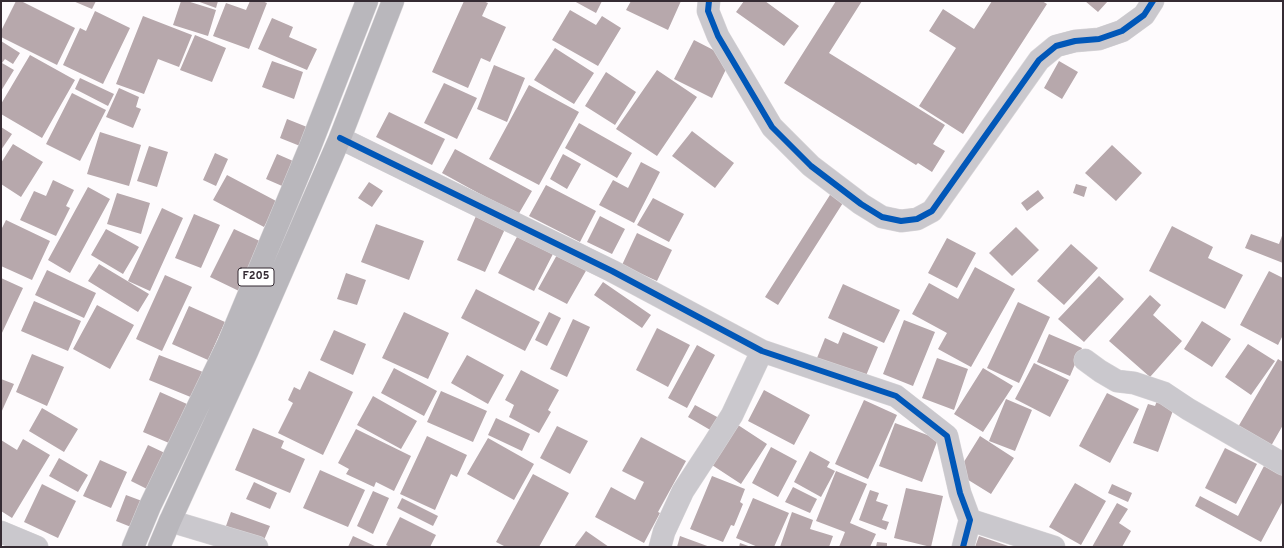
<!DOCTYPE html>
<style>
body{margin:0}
#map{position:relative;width:1284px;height:548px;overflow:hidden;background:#fefbfd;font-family:Overpass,sans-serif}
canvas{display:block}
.frame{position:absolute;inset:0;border:2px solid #352b33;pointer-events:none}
</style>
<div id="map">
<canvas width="1284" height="548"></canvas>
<div class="frame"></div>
</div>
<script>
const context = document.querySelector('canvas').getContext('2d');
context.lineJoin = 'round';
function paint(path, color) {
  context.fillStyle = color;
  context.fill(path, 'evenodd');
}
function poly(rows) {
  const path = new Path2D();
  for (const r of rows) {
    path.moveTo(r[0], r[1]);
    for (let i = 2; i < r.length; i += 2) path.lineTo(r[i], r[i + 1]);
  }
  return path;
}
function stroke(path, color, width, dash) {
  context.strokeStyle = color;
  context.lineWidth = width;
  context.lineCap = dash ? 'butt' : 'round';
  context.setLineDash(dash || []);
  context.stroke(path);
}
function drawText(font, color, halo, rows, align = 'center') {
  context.font = font + ' Overpass,sans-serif';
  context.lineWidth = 4;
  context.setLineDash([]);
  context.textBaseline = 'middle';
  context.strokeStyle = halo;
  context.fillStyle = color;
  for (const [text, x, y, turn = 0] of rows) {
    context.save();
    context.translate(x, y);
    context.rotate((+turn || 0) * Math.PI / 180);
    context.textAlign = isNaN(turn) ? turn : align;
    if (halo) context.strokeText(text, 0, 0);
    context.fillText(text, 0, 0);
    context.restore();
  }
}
paint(poly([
 [16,1,21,1,75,28,57,65,1,37,1,31],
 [73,1,96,1,92,9],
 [181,1,187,1,216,10,208,36,173,25],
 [197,1,218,1,216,8],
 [250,1,262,1,267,3,249,49,213,36,226,3,246,10],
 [464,1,483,1,488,3,482,16,506,27,490,62,481,58,468,88,432,72],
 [574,1,602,1,596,13],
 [631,1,681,1,668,30,626,10],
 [744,1,765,1,799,26,784,46,736,12],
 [836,1,862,1,829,53,945,125,933,144,945,151,932,172,918,163,916,165,784,83],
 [992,1,1042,1,1047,4,963,134,919,106,956,48,929,31,943,9,974,29],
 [1085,1,1108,1,1098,12],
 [570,10,596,25,602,16,621,28,598,66,552,40],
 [95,11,130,28,103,84,63,65,80,28,86,31],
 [143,16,192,35,179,67,158,59,144,94,116,84],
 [272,18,293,27,289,37,317,49,307,70,258,49],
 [195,35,226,48,212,82,180,70],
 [694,40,731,59,712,98,674,79],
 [1,41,20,53,13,64,5,59,2,63,14,70,1,91],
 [555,48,594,73,574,104,534,80],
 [30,55,75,80,42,138,1,114,1,104],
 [272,61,303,72,294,99,262,87],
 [1059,61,1078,72,1062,99,1044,88],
 [494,65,525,78,507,122,477,109],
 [657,70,697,97,657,156,616,129],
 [606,72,636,92,615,125,585,106],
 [80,78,114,94,108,106,75,89],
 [444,83,477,98,457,139,424,123],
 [529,85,579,112,539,185,489,159],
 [119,88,139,97,136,107,141,109,133,128,106,117],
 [72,93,106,110,80,161,46,144],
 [389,112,445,139,432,165,376,137],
 [287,119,312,129,305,148,280,138],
 [579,123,632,153,617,178,565,148],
 [1,127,12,134,1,150],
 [692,131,734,163,715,188,672,156],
 [100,132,141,145,129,186,87,174],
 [13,144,43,162,21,197,1,184,1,163],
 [1112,145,1142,173,1116,201,1085,173],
 [149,146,168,152,157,187,137,181],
 [455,149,532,191,518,215,442,173],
 [215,153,228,159,216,186,203,180],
 [277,154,300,164,289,189,266,179],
 [563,154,581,164,567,189,550,179],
 [641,162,660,172,634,223,599,205,613,180,628,188],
 [227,175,278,202,264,227,213,200],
 [53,180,74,190,66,206,70,208,56,236,20,220,34,191,46,196],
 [369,182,383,191,372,207,358,198],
 [1076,184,1087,187,1084,197,1073,193],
 [546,185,596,211,580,242,529,216],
 [88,187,110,199,70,273,48,260],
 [835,187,848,195,778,305,765,297],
 [1038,190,1044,198,1027,211,1021,203],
 [117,193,150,203,141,234,107,224],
 [653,198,684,214,669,242,637,225],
 [162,208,183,218,150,291,128,281],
 [194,214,220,225,201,268,175,258],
 [476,216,505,229,485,272,457,260],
 [600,216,625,229,612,254,587,242],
 [6,220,50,241,32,280,1,266,1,230],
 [376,224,424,241,409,280,361,262],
 [1172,226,1213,247,1208,258,1243,275,1225,309,1149,271],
 [1016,227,1039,250,1012,276,989,253],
 [106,229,139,247,123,274,91,255],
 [234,229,264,243,239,291,210,277],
 [519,233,555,250,534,291,498,273],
 [637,233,672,250,657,281,622,265],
 [1283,233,1283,263,1245,248,1251,234,1279,244],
 [947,238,976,253,957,288,928,273],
 [1071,244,1098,268,1064,305,1037,281],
 [558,253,587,269,567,304,538,289],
 [99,264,149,294,138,312,88,281],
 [975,267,1015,289,971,367,938,349,947,333,912,314,929,283,958,299],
 [47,270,96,293,84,318,35,295],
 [1269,271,1283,278,1283,335,1278,345,1240,325],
 [346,273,366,280,357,305,337,299],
 [165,275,192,287,162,351,136,339],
 [1099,276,1124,299,1084,342,1058,319],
 [1,278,23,288,1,335],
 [603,282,651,315,642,328,594,295],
 [843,284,900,310,884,343,828,318],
 [476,289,540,322,525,351,461,318],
 [1150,295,1161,305,1153,315,1182,341,1150,377,1109,341],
 [34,301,81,321,68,351,21,331],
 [1018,302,1050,317,1019,383,987,368],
 [97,305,134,325,110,369,73,349],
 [189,306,225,322,208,360,172,344],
 [404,312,449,333,428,379,382,358],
 [549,312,561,318,547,346,535,340],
 [573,319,590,327,567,377,550,369],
 [904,320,935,332,913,386,883,374],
 [1202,321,1231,339,1212,367,1184,349],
 [657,328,690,345,668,387,636,370],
 [334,330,366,344,353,375,320,360],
 [843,332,878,347,865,378,817,358,825,338,838,344],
 [1049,334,1082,348,1070,376,1037,362],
 [1248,344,1275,361,1251,395,1225,377],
 [697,345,715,355,687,408,668,398],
 [32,354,64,367,47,406,16,392],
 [159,355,203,372,193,398,149,380],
 [467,355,504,375,488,404,451,383],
 [937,358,968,369,954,410,922,398],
 [1278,359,1283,362,1283,425,1271,446,1238,427],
 [1034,363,1069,380,1050,417,1015,399],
 [394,368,437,391,424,416,381,393],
 [983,368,1013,386,983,432,954,414],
 [521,370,559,390,548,410,551,412,539,433,509,417,514,405,505,400],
 [309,371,353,392,323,455,278,433,293,403,288,400,294,387,300,390],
 [1,379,14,384,1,413],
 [764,390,810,415,794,445,748,421],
 [441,391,487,411,473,442,427,422],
 [160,392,187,404,169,443,143,432],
 [1107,393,1139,409,1110,463,1079,446],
 [373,396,417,421,401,449,357,425],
 [1158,398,1175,405,1158,452,1133,443,1148,404,1155,406],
 [1006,399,1032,410,1015,451,989,441],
 [864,400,897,415,868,479,835,464],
 [695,405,719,418,712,431,688,417],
 [42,408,78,429,64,452,29,431],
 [496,418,530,434,522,451,488,435],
 [895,423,938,439,922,482,879,466],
 [738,425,767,444,741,484,712,465],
 [557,426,588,441,570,474,540,458],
 [253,428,284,441,281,448,305,459,290,493,235,470],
 [356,429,411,456,394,491,376,482,374,487,346,474,349,469,338,463],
 [427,436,467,455,457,477,451,474,435,510,400,494],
 [980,436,1014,458,991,494,957,473],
 [641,437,686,461,658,512,660,513,644,543,595,517,611,487,635,500,644,482,622,471],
 [488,438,534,464,514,500,467,474],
 [23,439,50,455,12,518,1,511,1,440,17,450],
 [148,445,167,454,149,490,131,481],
 [771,447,797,461,778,497,752,483],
 [1225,448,1257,464,1236,504,1205,488],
 [810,451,830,462,827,467,835,471,821,497,794,482],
 [59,458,88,475,78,492,49,476],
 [100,460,127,472,111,508,83,496],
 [1264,466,1283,476,1283,501,1261,542,1195,506,1200,496,1238,516],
 [320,470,365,490,348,527,303,508],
 [836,471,867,484,850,523,876,534,870,547,839,547,845,532,816,521],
 [533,474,569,493,539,547,506,547,496,542],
 [712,476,745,489,740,502,743,504,734,526,731,525,723,542,690,529],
 [254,482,277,493,270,509,246,499],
 [1075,483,1106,501,1081,545,1049,527],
 [42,484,76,501,58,538,24,522],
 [1112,484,1132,493,1128,502,1108,493],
 [793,487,817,499,810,513,785,502],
 [906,488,943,496,931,547,894,538],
 [870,490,879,493,876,501,888,505,882,520,889,522,886,530,859,520],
 [373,491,389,498,373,534,357,526],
 [126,495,142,501,131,527,116,521],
 [402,498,438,516,433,526,397,508],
 [753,498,789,513,774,547,758,547,736,538],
 [1117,503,1128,509,1119,523,1131,531,1122,547,1092,547],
 [231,512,270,526,264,540,226,526],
 [792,512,813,520,810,529,833,536,829,547,780,547],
 [400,517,436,535,430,547,390,547,386,545],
 [586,531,609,547,574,547],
 [353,536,377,547,348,547],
 [680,536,710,547,677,547],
 [979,536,1011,547,975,547],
 [877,542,887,543,887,547,876,547],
 [740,543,751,547,739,547]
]), '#b7a8ac');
const minor = poly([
 [709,1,708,11,718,36,772,127,811,166,861,204,882,217,901,221,917,219,932,211,1039,60,1056,46,1075,41,1099,39,1122,31,1144,15,1153,1],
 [340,138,612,271,762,351,896,396,947,436,960,493,970,520,963,547],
 [1085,360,1100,371,1117,381,1134,383,1164,393,1188,409,1283,464],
 [970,520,1054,547],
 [170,521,257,547],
 [1,532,37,547],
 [660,547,664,532,683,491,713,445,732,415,762,351]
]);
const primary = poly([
 [133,547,150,506,228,344,310,147,367,1],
 [159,547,170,521,247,352,340,138,393,1]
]);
stroke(minor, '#d9d6d9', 23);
stroke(primary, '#d9d6d9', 23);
stroke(minor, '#cac8cd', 22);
stroke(primary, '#b9b7bc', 22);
stroke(poly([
 [709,1,708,11,718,36,772,127,811,166,861,204,882,217,901,221,917,219,932,211,1039,60,1056,46,1075,41,1099,39,1122,31,1144,15,1153,1],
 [340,138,612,271,762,351,896,396,947,436,960,493,970,520,963,547]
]), '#0057b8', 6);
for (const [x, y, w] of [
 [256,277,36]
]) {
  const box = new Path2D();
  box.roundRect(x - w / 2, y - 9, w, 18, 3);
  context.fillStyle = '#fff';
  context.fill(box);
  stroke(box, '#352b33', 1);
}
drawText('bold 11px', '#352b33', null, [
 ["F205",256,277]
]);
</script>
